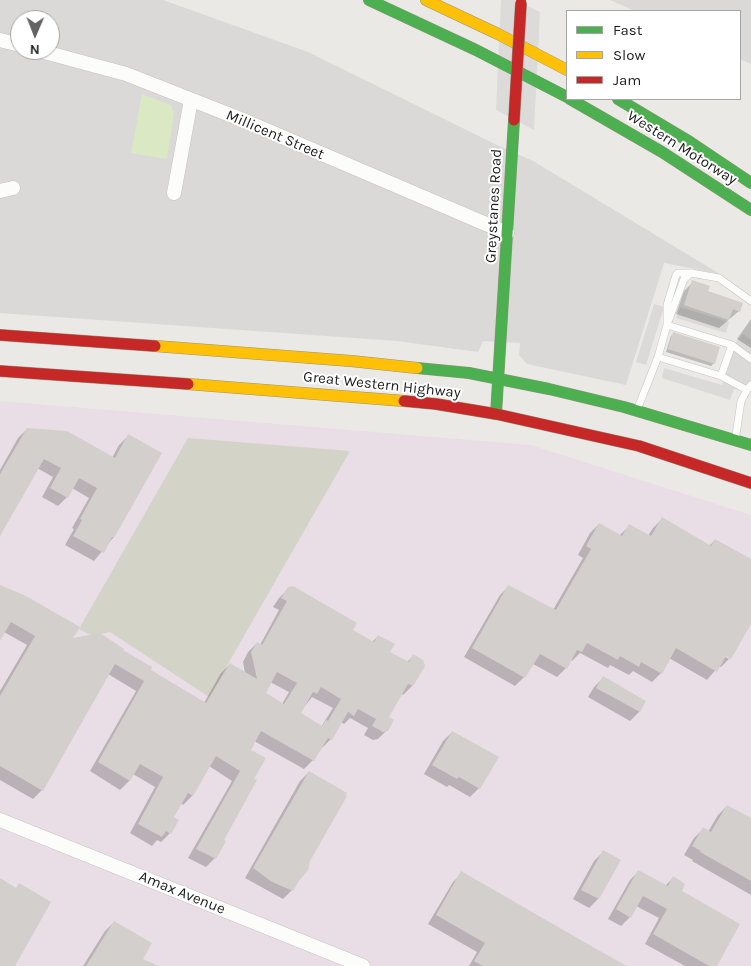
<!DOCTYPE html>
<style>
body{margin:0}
#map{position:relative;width:751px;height:966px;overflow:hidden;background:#ebe9e6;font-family:Karla,sans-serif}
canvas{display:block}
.legend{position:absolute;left:566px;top:10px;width:175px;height:90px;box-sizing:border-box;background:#fff;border:1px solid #a5a5a5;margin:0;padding:6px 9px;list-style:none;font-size:15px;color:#1d1d1d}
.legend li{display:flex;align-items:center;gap:10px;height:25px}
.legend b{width:25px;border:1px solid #a5a5a5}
.north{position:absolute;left:10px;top:10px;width:50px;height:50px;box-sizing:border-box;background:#fff;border:1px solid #a5a5a5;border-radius:50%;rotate:181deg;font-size:14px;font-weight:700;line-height:20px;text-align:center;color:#1d1d1d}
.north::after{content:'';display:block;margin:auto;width:18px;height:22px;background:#656463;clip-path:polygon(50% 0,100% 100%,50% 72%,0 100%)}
</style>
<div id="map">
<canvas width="751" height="966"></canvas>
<ul class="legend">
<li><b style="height:6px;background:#4caf50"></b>Fast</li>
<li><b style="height:6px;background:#ffc107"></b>Slow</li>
<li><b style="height:6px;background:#c62828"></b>Jam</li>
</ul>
<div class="north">N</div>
</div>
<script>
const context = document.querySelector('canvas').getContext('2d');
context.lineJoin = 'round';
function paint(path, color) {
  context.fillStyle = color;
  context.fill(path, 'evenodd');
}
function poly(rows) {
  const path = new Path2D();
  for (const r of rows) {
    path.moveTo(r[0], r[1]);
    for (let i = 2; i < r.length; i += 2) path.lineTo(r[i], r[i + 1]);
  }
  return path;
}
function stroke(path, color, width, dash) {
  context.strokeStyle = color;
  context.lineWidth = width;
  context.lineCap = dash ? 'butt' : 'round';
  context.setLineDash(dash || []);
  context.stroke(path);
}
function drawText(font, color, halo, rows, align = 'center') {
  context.font = font + ' Karla,sans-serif';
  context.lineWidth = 4;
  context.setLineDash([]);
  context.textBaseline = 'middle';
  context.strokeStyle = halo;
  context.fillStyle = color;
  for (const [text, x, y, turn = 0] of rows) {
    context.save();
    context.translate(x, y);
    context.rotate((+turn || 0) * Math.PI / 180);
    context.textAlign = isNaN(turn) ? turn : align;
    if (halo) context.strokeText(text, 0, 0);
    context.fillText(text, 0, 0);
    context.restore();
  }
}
paint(poly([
 [0,0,163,0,308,52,495,144,533,161,720,274,664,263,626,385,527,364,519,355,520,343,483,341,478,352,397,341,0,313],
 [20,20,50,20,50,50,20,50],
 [610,0,751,0,751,64,740,59,740,11,635,11]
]), '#dad9d7');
paint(poly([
 [0,401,531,445,751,515,751,966,0,966]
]), '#e9dee5');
paint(poly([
 [188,438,350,451,209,697,110,632,92,636,79,629]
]), '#d4d3c7');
paint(poly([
 [142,94,171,105,174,113,167,159,131,153]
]), '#dae8c4');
paint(poly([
 [654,304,664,307,646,365,636,362],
 [680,307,729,322,726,333,676,318],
 [743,334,751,340,751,392,734,389,730,400,662,378,664,368,722,385,736,342]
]), '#dbdad9');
paint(poly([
 [501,0,514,0,540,12,534,130,496,110]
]), '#dcdbda');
paint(poly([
 [693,282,706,292,739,311,719,328,676,314,684,291],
 [751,319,751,348,737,339],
 [673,334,714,363,711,366,666,352,671,336],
 [27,429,112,458,119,445,128,436,113,538,94,561,65,545,74,529,72,528,89,498,72,488,67,497,58,506,42,497,53,477,37,468,0,534,0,470,18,438],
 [662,519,709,546,715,540,751,560,751,621,730,658,729,659,729,656,720,654,729,659,721,667,719,666,707,680,669,658,661,673,652,682,633,671,629,675,610,665,608,668,580,653,572,661,570,660,566,668,557,677,533,664,524,677,515,686,464,657,500,595,509,586,553,610,583,558,578,555,590,533,599,524,619,536,629,526,648,536,653,528],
 [0,586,71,639,121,651,149,671,204,703,221,673,230,664,245,673,243,662,248,652,257,643,260,645,279,610,273,607,279,598,288,589,351,630,372,642,378,636,389,652,407,662,413,656,412,686,403,695,401,693,387,718,387,730,378,739,373,740,364,735,368,728,350,718,344,724,341,722,331,739,322,748,320,747,313,760,304,769,254,741,249,750,222,840,224,841,215,858,206,867,188,858,232,781,209,766,192,796,183,805,181,803,172,818,170,833,161,842,157,840,152,846,130,833,155,787,133,774,129,781,120,790,90,771,136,691,108,674,42,790,33,799,0,780,0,691,27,645,4,632,0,639],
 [270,682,289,692,282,704,264,693],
 [312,697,333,708,321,727,299,714],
 [603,678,644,701,639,712,630,721,588,697,594,687],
 [452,732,479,788,470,797,449,785,447,787,424,774,443,741],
 [309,772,292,890,283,899,245,878,300,781],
 [727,806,751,820,751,895,692,861,693,860,684,855,694,838,703,829,708,832,718,815],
 [603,852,619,860,598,899,589,908,573,899,594,861],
 [639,871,665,886,673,878,715,966,685,966,645,944,659,918,636,906,630,917,621,926,608,919,630,880],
 [462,873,625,966,469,966,477,952,428,924,453,882],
 [114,922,137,966,83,966,105,931]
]), '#0003');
paint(poly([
 [692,280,710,286,708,291,743,303,740,312,733,309,729,320,684,305],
 [673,332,720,347,715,364,668,349],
 [27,428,67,431,115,458,128,434,162,453,114,538,112,537,104,553,73,536,82,520,80,519,97,488,79,478,68,498,50,488,61,468,44,459,0,536,0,474],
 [662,517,711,546,715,539,751,559,751,624,731,659,726,656,717,672,676,648,662,674,641,662,639,667,620,656,618,660,587,643,582,652,577,650,567,669,540,654,525,678,472,648,508,585,556,610,591,549,586,546,599,523,622,536,629,524,651,536],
 [0,585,26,596,80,627,73,638,100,633,124,649,123,650,152,667,151,670,206,703,230,663,257,679,251,652,257,642,262,645,287,601,281,598,288,587,293,586,357,623,353,630,374,642,378,635,395,644,390,652,409,662,413,654,423,660,425,666,413,686,408,684,389,717,394,720,388,731,383,732,372,726,376,719,358,709,354,716,348,712,332,740,328,738,314,761,261,731,251,750,266,758,254,779,257,780,224,840,226,841,216,859,196,849,240,771,216,756,193,796,188,793,174,817,179,820,171,834,166,831,162,837,138,824,163,777,140,764,130,781,98,762,144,681,115,664,43,791,0,766,0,696,35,636,11,622,0,641],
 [277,672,297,683,284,704,266,693],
 [321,687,341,699,328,721,326,720,322,726,301,713,313,692,317,694],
 [603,676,646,701,640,712,596,688],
 [452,731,499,757,480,789,459,777,457,779,432,765],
 [309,771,347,793,345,795,347,796,310,861,308,870,299,881,293,891,272,882,253,868],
 [727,805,751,818,751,881,700,852,701,851,692,846,703,827,711,832],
 [603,850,621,860,599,899,581,890],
 [638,870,668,886,673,876,685,884,682,891,740,924,717,966,709,966,653,934,667,909,643,896,631,918,616,909],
 [461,871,598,950,627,966,483,966,474,961,485,943,436,915],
 [0,878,16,888,19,883,51,902,15,966,0,966],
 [114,921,152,943,143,959,159,966,86,966]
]), '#d2cfcc');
const lane = poly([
 [668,322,684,279,691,273],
 [667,325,667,305,676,275,678,273,691,273,719,278,751,301],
 [732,345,751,359],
 [721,376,747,390,751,385],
 [639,405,658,357,667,325,732,345,721,376,658,357],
 [736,435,741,401,747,390]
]);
const street = poly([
 [0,40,20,45],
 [37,50,126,74,238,118,507,233],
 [0,191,13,188],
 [174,193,191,100],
 [0,820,363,966]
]);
const fast = poly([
 [369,0,476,50,567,97],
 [570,99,662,152,751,210],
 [618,99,690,142,751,183],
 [417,368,469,373,549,389,624,407,751,445],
 [496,414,514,120]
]);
const slow = poly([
 [426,0,498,34,567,70],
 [155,346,351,361,417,368],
 [188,384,404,401]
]);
const jam = poly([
 [0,335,155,346],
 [0,371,188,384],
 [404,401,436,404,496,414,639,446,751,483]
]);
stroke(lane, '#c4c3c2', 8);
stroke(street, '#c4c3c2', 15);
stroke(fast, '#94947e', 12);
stroke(slow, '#94947e', 12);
stroke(jam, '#94947e', 12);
stroke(lane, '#fcfcfb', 7);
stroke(street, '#fcfcfb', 14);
stroke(fast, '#4caf50', 11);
stroke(slow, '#ffc107', 11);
stroke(jam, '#c62828', 11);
const jamBridge = poly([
 [514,120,521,3]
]);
stroke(jamBridge, '#94947e', 12, []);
stroke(jamBridge, '#c62828', 11);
drawText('15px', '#1d1d1d', '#fff', [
 ["Millicent Street",275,135,23],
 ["Western Motorway",682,148,32],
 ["Greystanes Road",494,206,-87],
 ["Great Western Highway",382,385,6],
 ["Amax Avenue",182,893,22]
]);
</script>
